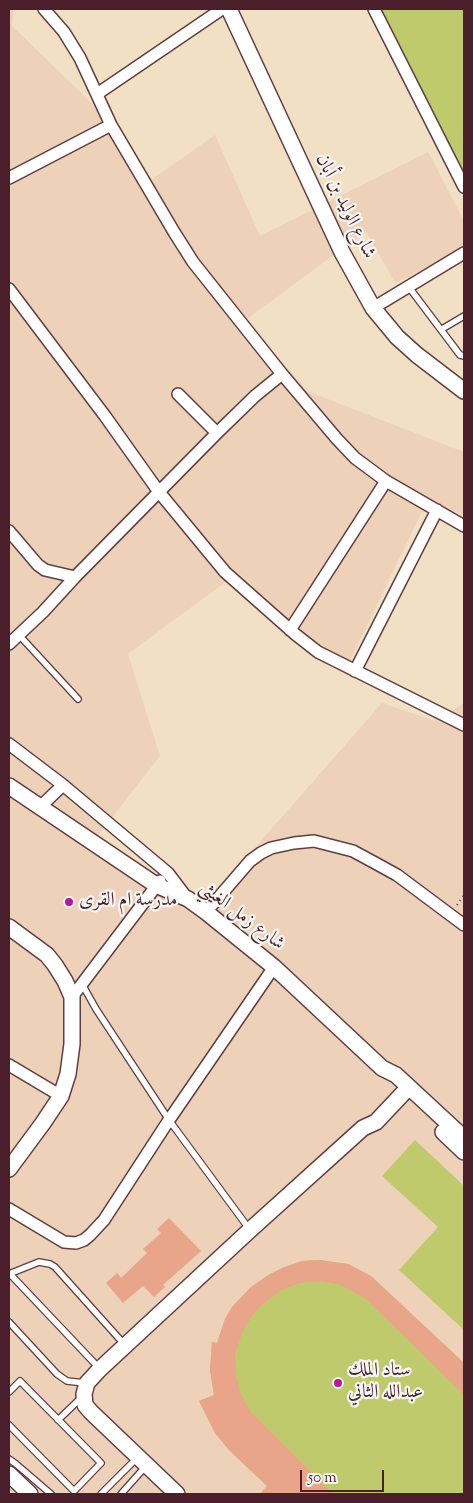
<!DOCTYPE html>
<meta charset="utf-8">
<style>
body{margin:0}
#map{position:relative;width:473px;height:1503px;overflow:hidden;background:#f1e0c4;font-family:"Sorts Mill Goudy",serif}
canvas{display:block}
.frame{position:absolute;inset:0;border:10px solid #4a1f2b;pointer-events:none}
.scale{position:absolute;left:300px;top:1470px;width:84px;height:22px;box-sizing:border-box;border:2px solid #4a1f2b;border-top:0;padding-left:6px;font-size:15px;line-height:18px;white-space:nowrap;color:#4a1f2b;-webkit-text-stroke:4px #f6f6f2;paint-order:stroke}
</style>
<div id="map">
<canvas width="473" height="1503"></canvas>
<div class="frame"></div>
<div class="scale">50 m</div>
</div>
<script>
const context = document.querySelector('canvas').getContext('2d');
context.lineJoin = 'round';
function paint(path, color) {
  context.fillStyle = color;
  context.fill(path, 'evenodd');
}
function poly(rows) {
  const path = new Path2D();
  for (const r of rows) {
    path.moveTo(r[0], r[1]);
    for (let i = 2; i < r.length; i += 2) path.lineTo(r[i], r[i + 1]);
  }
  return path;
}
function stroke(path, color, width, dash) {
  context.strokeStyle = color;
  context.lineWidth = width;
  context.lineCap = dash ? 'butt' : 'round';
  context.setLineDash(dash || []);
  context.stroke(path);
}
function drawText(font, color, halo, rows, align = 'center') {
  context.font = font + ' "Sorts Mill Goudy",Amiri,serif';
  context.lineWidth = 4.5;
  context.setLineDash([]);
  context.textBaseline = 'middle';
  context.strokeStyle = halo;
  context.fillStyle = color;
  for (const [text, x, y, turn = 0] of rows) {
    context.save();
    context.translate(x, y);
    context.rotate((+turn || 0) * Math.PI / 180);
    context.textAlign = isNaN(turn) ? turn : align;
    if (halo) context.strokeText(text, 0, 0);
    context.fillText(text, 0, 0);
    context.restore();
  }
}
paint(poly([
 [9,9,14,9,12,26,102,113,145,184,215,135,260,236,428,152,464,221,464,249,395,283,366,231,246,320,307,391,464,452,464,515,426,503,345,671,238,573,128,654,160,756,92,843,208,901,382,703,435,721,464,703,464,1494,9,1494]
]), '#edd2b9');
paint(poly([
 [378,9,464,9,464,176],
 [415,1140,464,1186,464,1330,399,1270,438,1227,382,1176],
 [319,1260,348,1264,371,1276,464,1363,464,1494,260,1494,267,1486,229,1450,215,1433,199,1401,214,1395,210,1370,212,1342,217,1343,225,1319,232,1307,251,1287,270,1274,302,1261]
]), '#beca6c');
paint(poly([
 [169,1218,201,1251,163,1285,165,1287,154,1297,143,1286,123,1303,106,1283,117,1273,121,1278,147,1253,143,1249,161,1233,157,1229],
 [319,1260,348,1264,371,1276,464,1363,464,1395,366,1299,341,1285,322,1281,300,1283,280,1291,263,1304,251,1317,242,1333,235,1355,236,1376,241,1395,251,1412,333,1494,260,1494,267,1486,229,1450,215,1433,199,1401,214,1395,210,1370,212,1342,217,1343,225,1319,232,1307,251,1287,270,1274,284,1267,302,1261]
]), '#e9a58a');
const service = poly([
 [408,286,460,355,464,356],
 [442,329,464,316],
 [19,635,78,699],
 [82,984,96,1009,169,1120,250,1230],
 [9,1274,39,1262,50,1264,55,1267,124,1344],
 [10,1274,100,1369],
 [9,1322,57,1374,67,1381,85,1383],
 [9,1392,20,1381,101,1463,74,1491,9,1425],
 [58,1420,82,1397],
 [9,1459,16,1464,51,1494],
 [101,1494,137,1458],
 [121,1494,146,1466]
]);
const minor = poly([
 [44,9,64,32,80,58,111,125,174,232,193,262,282,374,337,439,355,458,386,481,464,526],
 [374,9,464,187],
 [97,94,222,9],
 [9,178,111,125],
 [9,289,105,416,159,492,225,572,295,634,318,652,464,725],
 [373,308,464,253],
 [178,394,217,433],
 [9,531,38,565,45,570,75,577,217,433,255,396,282,374],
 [290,630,386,481],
 [9,644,43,612,75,577],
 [355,671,437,510],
 [9,744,63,785,168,873,187,898],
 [40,807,63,785],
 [206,912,250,861,261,853,271,848,294,843,314,841,353,851,377,864,397,875,464,925],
 [72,997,160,881],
 [9,1065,61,1096],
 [9,1209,64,1242,76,1243,84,1240,90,1235,104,1220,169,1120,274,967]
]);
const tertiary = poly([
 [229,9,342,252,373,308,397,337,417,355,464,391],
 [9,786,156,885,188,899,206,912,274,967,382,1068,396,1075,464,1138],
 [9,927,47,955,55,965,65,981,72,997,72,1044,68,1074,61,1096,43,1123,9,1169],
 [443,1132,464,1152],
 [9,1474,30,1494],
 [177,1494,91,1412,85,1405,84,1394,87,1383,100,1369,250,1230,363,1128,376,1122,409,1087]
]);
stroke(service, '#633c42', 8);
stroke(minor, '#633c42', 14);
stroke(tertiary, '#633c42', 18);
stroke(poly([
 [457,905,464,895]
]), '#633c42', 2, [1, 4]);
stroke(service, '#fff', 5.5);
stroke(minor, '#fff', 11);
stroke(tertiary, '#fff', 15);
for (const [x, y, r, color] of [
 [69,902,5,"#b5179e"],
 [338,1383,5,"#b5179e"]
]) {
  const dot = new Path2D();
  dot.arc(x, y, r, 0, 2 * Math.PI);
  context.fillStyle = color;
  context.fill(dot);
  stroke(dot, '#f6f6f2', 2);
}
drawText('19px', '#4a1f2b', '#f6f6f2', [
 ["شارع الوليد بن أبان",344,207,64],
 ["شارع زمل الغيثي",241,917,37]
]);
drawText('19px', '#4a1f2b', '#f6f6f2', [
 ["مدرسة ام القرى",79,902],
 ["ستاد الملك",348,1372],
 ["عبدالله الثاني",348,1394]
], 'left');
</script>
